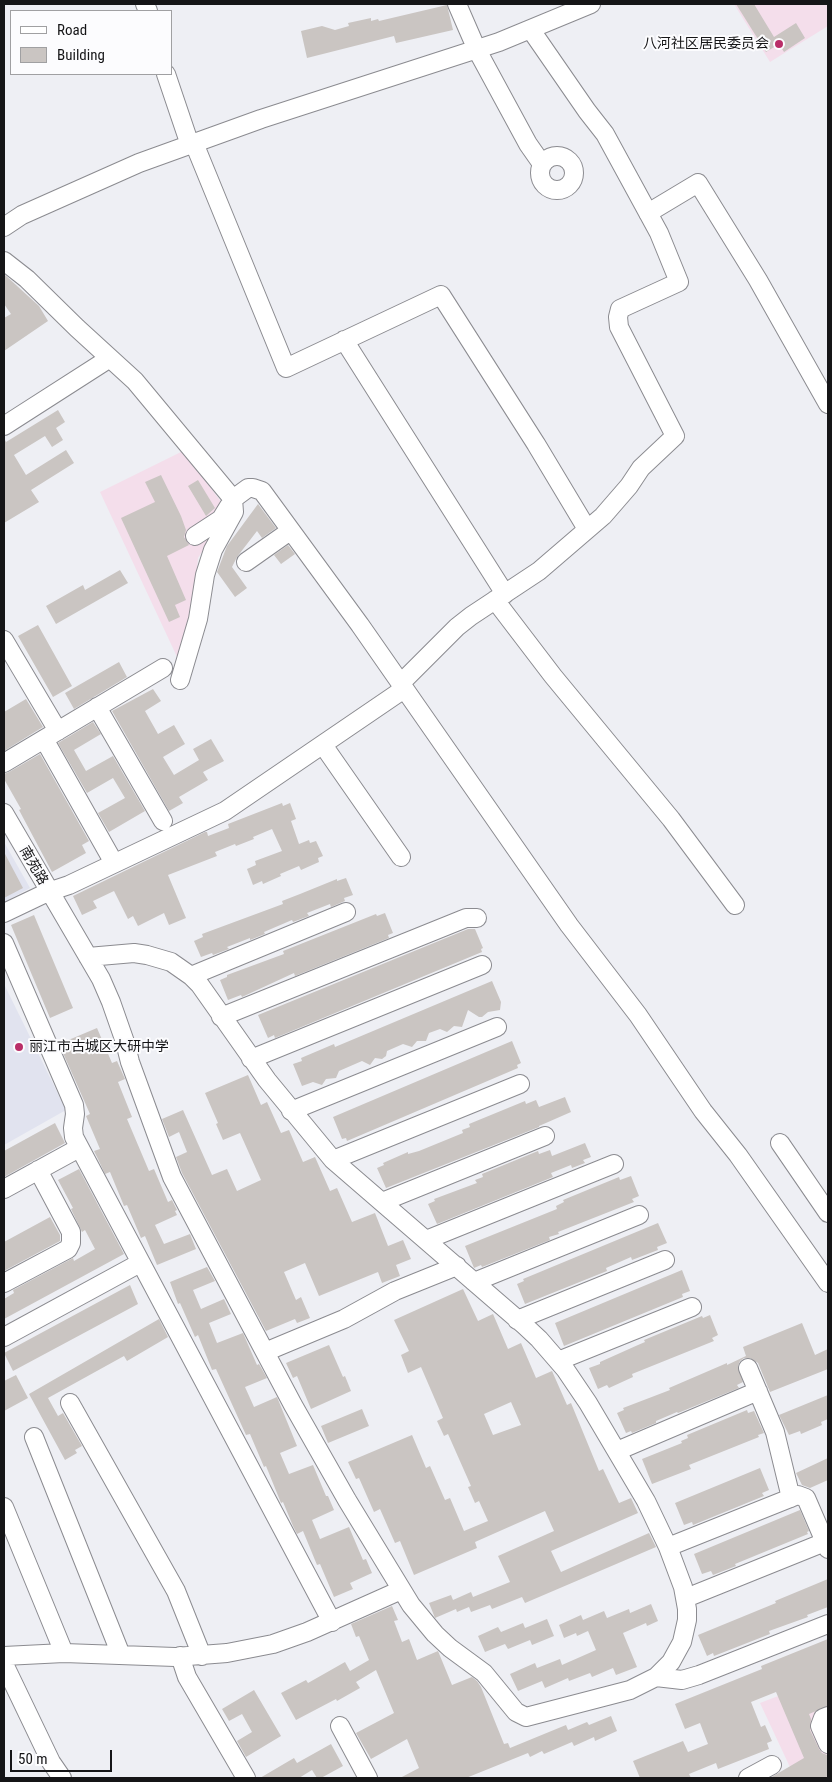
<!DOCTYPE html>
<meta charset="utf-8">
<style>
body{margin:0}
#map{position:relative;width:832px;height:1782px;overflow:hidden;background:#eeeff4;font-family:"Roboto Condensed",sans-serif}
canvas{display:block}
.frame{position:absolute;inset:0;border:5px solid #151517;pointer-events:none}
.legend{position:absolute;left:10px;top:10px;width:162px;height:65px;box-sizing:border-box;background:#fcfcfe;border:1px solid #a0a0a2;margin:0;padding:6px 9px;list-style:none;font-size:15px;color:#151517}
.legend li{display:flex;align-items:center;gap:10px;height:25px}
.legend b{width:25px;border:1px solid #a0a0a2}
.scale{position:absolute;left:10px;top:1750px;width:102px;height:22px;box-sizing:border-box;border:2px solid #151517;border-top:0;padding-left:6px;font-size:15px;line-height:18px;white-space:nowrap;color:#151517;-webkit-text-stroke:4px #fcfcfe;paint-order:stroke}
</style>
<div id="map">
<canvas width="832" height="1782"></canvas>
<div class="frame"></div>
<ul class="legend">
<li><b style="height:6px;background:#fff"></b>Road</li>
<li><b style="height:14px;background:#cac5c2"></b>Building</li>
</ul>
<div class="scale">50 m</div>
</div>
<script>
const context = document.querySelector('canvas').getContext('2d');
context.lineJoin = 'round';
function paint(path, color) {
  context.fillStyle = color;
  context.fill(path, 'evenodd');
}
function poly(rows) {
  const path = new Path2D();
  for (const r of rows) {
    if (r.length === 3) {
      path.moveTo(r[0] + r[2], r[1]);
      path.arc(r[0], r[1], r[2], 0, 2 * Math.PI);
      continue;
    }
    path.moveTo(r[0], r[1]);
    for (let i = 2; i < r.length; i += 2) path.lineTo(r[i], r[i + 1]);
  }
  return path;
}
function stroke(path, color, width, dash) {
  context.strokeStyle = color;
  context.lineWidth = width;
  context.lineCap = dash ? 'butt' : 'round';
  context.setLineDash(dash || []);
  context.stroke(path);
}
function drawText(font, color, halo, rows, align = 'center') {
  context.font = font + ' "Roboto Condensed","Noto Sans SC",sans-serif';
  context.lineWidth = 4;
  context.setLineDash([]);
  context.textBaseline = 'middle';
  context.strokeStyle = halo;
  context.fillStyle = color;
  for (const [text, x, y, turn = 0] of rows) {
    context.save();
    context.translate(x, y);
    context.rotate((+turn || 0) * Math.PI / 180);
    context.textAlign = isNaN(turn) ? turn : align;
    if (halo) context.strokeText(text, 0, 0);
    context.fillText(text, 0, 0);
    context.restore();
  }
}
paint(poly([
 [734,4,828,4,828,26,770,62],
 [183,451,228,511,198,558,191,631,178,659,100,492],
 [828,1677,828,1778,797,1778,789,1765,760,1703]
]), '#f4deeb');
paint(poly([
 [4,842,30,888,4,902],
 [4,984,66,1110,4,1145]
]), '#e1e3ef');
paint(poly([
 [736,4,754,4,774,37,796,23,805,38,784,52,779,44,766,52],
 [447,5,453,30,396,43,394,36,307,58,301,31,322,26,335,30,349,26,348,23,371,18,371,21,378,19,379,21],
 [4,274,39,306,48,321,4,351,4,318,11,314,4,304],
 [58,410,65,422,56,428,63,440,52,447,45,436,14,455,26,475,66,450,74,463,31,490,39,502,4,523,4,438,6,442],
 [161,475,181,516,186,530,184,537,189,545,167,556,186,600,175,605,180,617,169,622,121,518,155,502,145,482],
 [198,480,215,508,206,516,188,486],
 [258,504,276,528,262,538,257,531,237,557,232,567,247,588,235,597,217,572,227,546],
 [288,545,295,554,281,564,274,555],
 [120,570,128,583,56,624,46,606,83,585,85,590],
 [38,625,72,686,53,697,18,636],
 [119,662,127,677,74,709,65,693],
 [153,689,161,701,145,711,158,734,174,725,185,744,163,757,174,775,199,760,193,749,211,739,224,761,203,772,208,780,179,797,183,803,169,811,112,711],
 [26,699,43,727,4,751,4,712],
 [93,722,101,734,74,750,86,771,113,756,145,811,109,832,98,813,125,798,113,778,87,793,58,743],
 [40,754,89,841,82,845,86,853,52,872,19,810,21,809,4,779,4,774,9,772],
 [282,803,283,806,290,803,296,819,291,821,299,844,309,840,310,843,316,841,323,856,318,858,319,862,301,870,299,866,280,874,281,876,263,884,262,881,253,885,247,869,256,865,255,861,282,851,272,829,253,837,254,839,236,846,235,844,215,852,217,856,168,875,186,918,169,925,164,913,138,926,133,916,128,919,114,891,93,901,97,908,82,915,73,896,205,832,207,832,208,836,229,828,228,824],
 [4,852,23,888,4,898],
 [346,878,353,895,344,898,345,901,331,907,330,904,307,913,309,916,293,922,292,920,264,932,265,934,250,940,250,938,227,947,229,949,213,955,212,953,201,957,194,941,203,937,202,934,283,904,282,901,300,894,337,879,337,881],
 [385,913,393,933,388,935,389,938,295,976,294,973,242,997,241,995,228,1000,220,980,227,977,227,975,284,954,283,951,376,914,377,916],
 [34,915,73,1008,50,1018,11,925],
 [468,929,475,929,483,948,481,949,482,952,275,1038,274,1035,268,1038,258,1015],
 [492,981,501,1002,500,1010,488,1012,482,1017,479,1017,468,1010,462,1027,454,1026,447,1032,440,1029,429,1033,426,1041,417,1041,412,1047,403,1044,387,1051,386,1056,382,1059,375,1058,370,1065,362,1061,339,1071,336,1078,326,1079,322,1085,313,1082,302,1086,293,1064,302,1061,301,1058,334,1044,335,1047],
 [97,1028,112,1063,117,1061,125,1079,118,1082,132,1117,127,1119,149,1171,154,1169,168,1202,172,1200,177,1210,175,1211,177,1215,155,1225,164,1244,190,1234,196,1249,157,1265,145,1236,141,1238,127,1205,124,1206,110,1172,105,1174,97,1157,94,1151,100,1149,86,1116,90,1114,59,1044],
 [512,1041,521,1063,517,1065,518,1068,347,1141,346,1138,342,1139,333,1117],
 [248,1075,261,1105,267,1102,281,1133,289,1130,303,1162,315,1157,330,1191,337,1188,352,1222,375,1213,388,1246,403,1240,411,1259,396,1265,400,1276,382,1283,378,1272,319,1296,305,1263,284,1272,296,1300,301,1297,310,1318,297,1323,295,1319,266,1331,182,1173,176,1157,187,1152,179,1132,169,1137,162,1119,183,1110,212,1175,227,1169,237,1191,261,1180,240,1133,223,1140,216,1124,218,1123,205,1093],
 [565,1097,571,1112,539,1126,539,1127,386,1188,377,1168,384,1165,383,1163,408,1152,408,1154,419,1151,463,1133,462,1130,470,1127,469,1124,525,1101,526,1104,536,1100,539,1107],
 [55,1123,65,1143,4,1177,4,1151],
 [585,1143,591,1157,583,1160,585,1163,572,1168,571,1165,551,1173,553,1177,437,1224,428,1204,435,1201,434,1199,477,1183,475,1180,483,1177,482,1174,538,1151,539,1154,550,1150,552,1156],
 [79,1169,124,1254,4,1319,4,1299,14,1293,13,1290,73,1258,74,1261,95,1249,85,1230,82,1232,71,1209,73,1208,58,1180],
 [631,1176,639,1196,632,1199,634,1202,558,1232,559,1234,549,1237,550,1240,482,1267,481,1265,474,1268,465,1246,557,1209,556,1206,564,1202,563,1200,619,1177,620,1180],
 [50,1217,60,1235,60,1241,4,1271,4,1242],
 [658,1223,667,1243,657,1247,658,1250,632,1260,631,1257,606,1268,607,1271,525,1304,517,1284,524,1281,523,1279],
 [207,1267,215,1281,193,1290,201,1309,224,1299,231,1314,209,1323,217,1343,243,1333,257,1365,259,1364,267,1378,245,1387,254,1407,277,1397,297,1446,280,1453,289,1474,313,1465,326,1496,328,1496,334,1510,312,1520,320,1539,349,1527,363,1560,366,1559,372,1573,350,1583,353,1589,334,1597,320,1564,317,1565,303,1531,297,1534,293,1526,283,1502,281,1503,266,1466,264,1467,250,1434,246,1435,216,1369,212,1370,198,1335,195,1337,180,1303,178,1304,170,1282],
 [682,1270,690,1291,682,1294,683,1297,564,1346,555,1323],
 [130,1285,138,1304,13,1371,4,1353],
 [463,1289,478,1321,493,1314,508,1349,521,1343,536,1378,552,1371,567,1405,571,1403,599,1471,603,1469,619,1503,631,1498,638,1513,551,1551,561,1572,649,1533,656,1547,525,1603,522,1597,492,1609,490,1605,471,1612,469,1607,457,1612,456,1609,435,1618,429,1603,451,1595,453,1600,471,1592,473,1597,510,1582,498,1556,554,1531,545,1511,475,1542,477,1548,414,1575,400,1541,395,1543,380,1509,374,1512,359,1478,356,1479,348,1462,412,1435,426,1468,430,1466,445,1500,450,1498,464,1531,488,1521,479,1501,475,1503,468,1487,471,1486,448,1434,444,1436,437,1421,443,1418,421,1367,408,1373,401,1355,409,1351,394,1320],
 [511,1402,521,1425,493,1435,484,1414],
 [710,1315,718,1335,712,1338,714,1341,632,1374,633,1377,609,1388,607,1385,598,1389,589,1368,600,1364,600,1362,638,1345,645,1342,644,1340,702,1316,703,1318],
 [159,1319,168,1337,127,1361,124,1356,48,1398,58,1416,63,1413,82,1446,75,1450,77,1453,65,1460,29,1394],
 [802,1323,815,1355,828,1349,828,1369,770,1392,758,1363,750,1358,744,1358,740,1361,738,1366,743,1382,737,1385,739,1388,678,1413,677,1412,656,1421,656,1423,632,1433,631,1431,626,1433,617,1413,624,1410,623,1408,670,1390,669,1388,727,1363,727,1365,746,1356,743,1347],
 [329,1345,343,1377,345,1376,351,1391,311,1409,297,1376,293,1378,286,1363],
 [16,1375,28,1398,4,1411,4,1381],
 [828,1395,828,1419,821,1422,822,1425,801,1434,800,1431,789,1435,779,1415],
 [362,1409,369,1426,328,1443,321,1426],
 [747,1410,748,1413,754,1411,764,1433,758,1435,759,1437,689,1465,691,1469,652,1484,642,1459,682,1443,681,1441,688,1438,687,1435],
 [828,1458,828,1480,810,1488,802,1485,796,1473],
 [760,1468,769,1490,762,1493,764,1496,693,1525,692,1522,684,1525,675,1503],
 [800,1510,809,1531,807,1532,808,1534,735,1564,736,1566,713,1575,711,1571,702,1574,694,1554],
 [828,1579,828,1607,807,1615,808,1617,769,1631,770,1634,714,1656,713,1653,707,1656,698,1635,776,1603,775,1601],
 [651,1604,658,1621,647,1626,646,1623,623,1633,637,1667,616,1675,613,1668,592,1677,590,1673,569,1681,568,1678,545,1688,542,1681,518,1691,510,1674,535,1663,537,1668,560,1659,562,1665,596,1650,588,1631,577,1636,576,1633,564,1638,559,1625,581,1615,583,1620,604,1611,607,1618,629,1609,630,1613],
 [392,1606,398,1620,394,1621,402,1642,409,1639,417,1660,438,1651,452,1685,472,1677,477,1681,481,1687,504,1744,508,1743,510,1748,566,1725,568,1730,587,1722,589,1725,611,1716,617,1731,595,1741,594,1737,574,1746,572,1742,544,1754,542,1751,530,1757,528,1753,466,1778,400,1778,419,1768,407,1739,371,1759,356,1733,394,1713,376,1670,356,1682,360,1688,337,1701,336,1699,296,1720,281,1693,306,1680,308,1683,345,1662,350,1671,369,1660,359,1636,356,1637,351,1624],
 [547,1619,554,1636,532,1645,530,1640,508,1649,505,1644,485,1652,478,1636,498,1627,501,1632,523,1623,525,1628],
 [828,1639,828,1706,809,1714,811,1719,810,1730,819,1749,822,1753,827,1755,828,1757,828,1776,824,1778,770,1778,804,1758,776,1692,751,1702,761,1727,765,1725,772,1741,767,1743,769,1749,718,1769,716,1763,689,1774,691,1778,640,1778,633,1761,683,1741,688,1752,708,1744,700,1723,685,1729,675,1704,762,1669,761,1666],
 [254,1690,281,1736,246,1757,237,1741,252,1732,242,1714,229,1721,222,1709],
 [331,1744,343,1766,321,1778,317,1778,312,1770,299,1778,260,1778,294,1758,297,1763]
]), '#cac5c2');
const minor = poly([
 [145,4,148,11],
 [457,4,477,50,528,144,542,164],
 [166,74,190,145],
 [194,143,286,368,441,295,536,444,587,529],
 [557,173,17],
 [648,213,698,183,758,280,828,404],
 [4,227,22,215,139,163,261,119,499,42,591,4],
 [4,261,27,279,77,328,135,381,233,499,248,488,253,488,262,491,360,625,569,925,638,1015,703,1111,738,1155,828,1283],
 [344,340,505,594],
 [4,426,110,358],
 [195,536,221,519,229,506],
 [246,562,290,531],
 [495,600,553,676,671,819,735,905],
 [4,640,58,731],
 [180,680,198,619,205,575,213,550,234,512,233,499],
 [400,684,457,627,471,616,539,571,603,516,629,486,641,468,675,436,619,327,618,317,620,309,679,282,659,233,605,134,587,111,531,30],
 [97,707,163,821],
 [44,739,114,863],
 [323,745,401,857],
 [4,763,163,668],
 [4,813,101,979,111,1002,125,1042,130,1062,172,1177,293,1405,347,1500,411,1605,435,1634,450,1648,484,1673,516,1712,526,1717,630,1690,656,1677,671,1662,682,1642,687,1620,687,1609,683,1587,668,1547,646,1501,588,1403,565,1369,539,1339,524,1325,333,1160,267,1080,200,985,191,976,171,962,147,955,134,953,88,957],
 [4,913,48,892,69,885,225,811,404,689],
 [4,943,74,1105,75,1114,73,1128,74,1137,332,1622],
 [191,976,346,912],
 [221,1017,466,918,477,918],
 [251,1059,482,965],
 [291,1111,497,1027],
 [780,1143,828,1213],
 [333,1160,520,1084],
 [4,1189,79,1148],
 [382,1202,545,1136],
 [426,1240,614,1164],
 [474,1282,639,1215],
 [4,1283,68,1249,71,1243,71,1232,38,1170],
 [517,1320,665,1260],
 [4,1337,140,1263],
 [265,1352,344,1319,395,1291,457,1266],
 [558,1361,692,1307],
 [748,1368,775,1432,791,1498],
 [70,1403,176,1591,202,1656],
 [34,1437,121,1655],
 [617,1451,758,1391],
 [4,1507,64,1653],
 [668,1547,798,1495,806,1498,828,1549],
 [686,1598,825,1542],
 [4,1656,64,1653,175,1657,227,1653,273,1644,307,1632,401,1590],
 [180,1656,187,1677,246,1778],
 [4,1664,51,1762,62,1778],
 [656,1677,682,1680,699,1675,828,1624],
 [828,1716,823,1718,820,1726,828,1744],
 [340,1726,368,1778],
 [748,1778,772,1765]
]);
stroke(minor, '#8b8b90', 20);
stroke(minor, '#fff', 18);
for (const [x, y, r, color] of [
 [779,44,5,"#b92e68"],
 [19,1047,5,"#b92e68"]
]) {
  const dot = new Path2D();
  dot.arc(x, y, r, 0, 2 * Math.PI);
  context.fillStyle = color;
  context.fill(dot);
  stroke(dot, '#fcfcfe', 2);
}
drawText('14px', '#151517', '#fcfcfe', [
 ["八河社区居民委员会",769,44],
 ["丽江市古城区大研中学",29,1047,"left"]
], 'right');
drawText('14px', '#151517', '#fcfcfe', [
 ["南苑路",33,866,60]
]);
</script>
